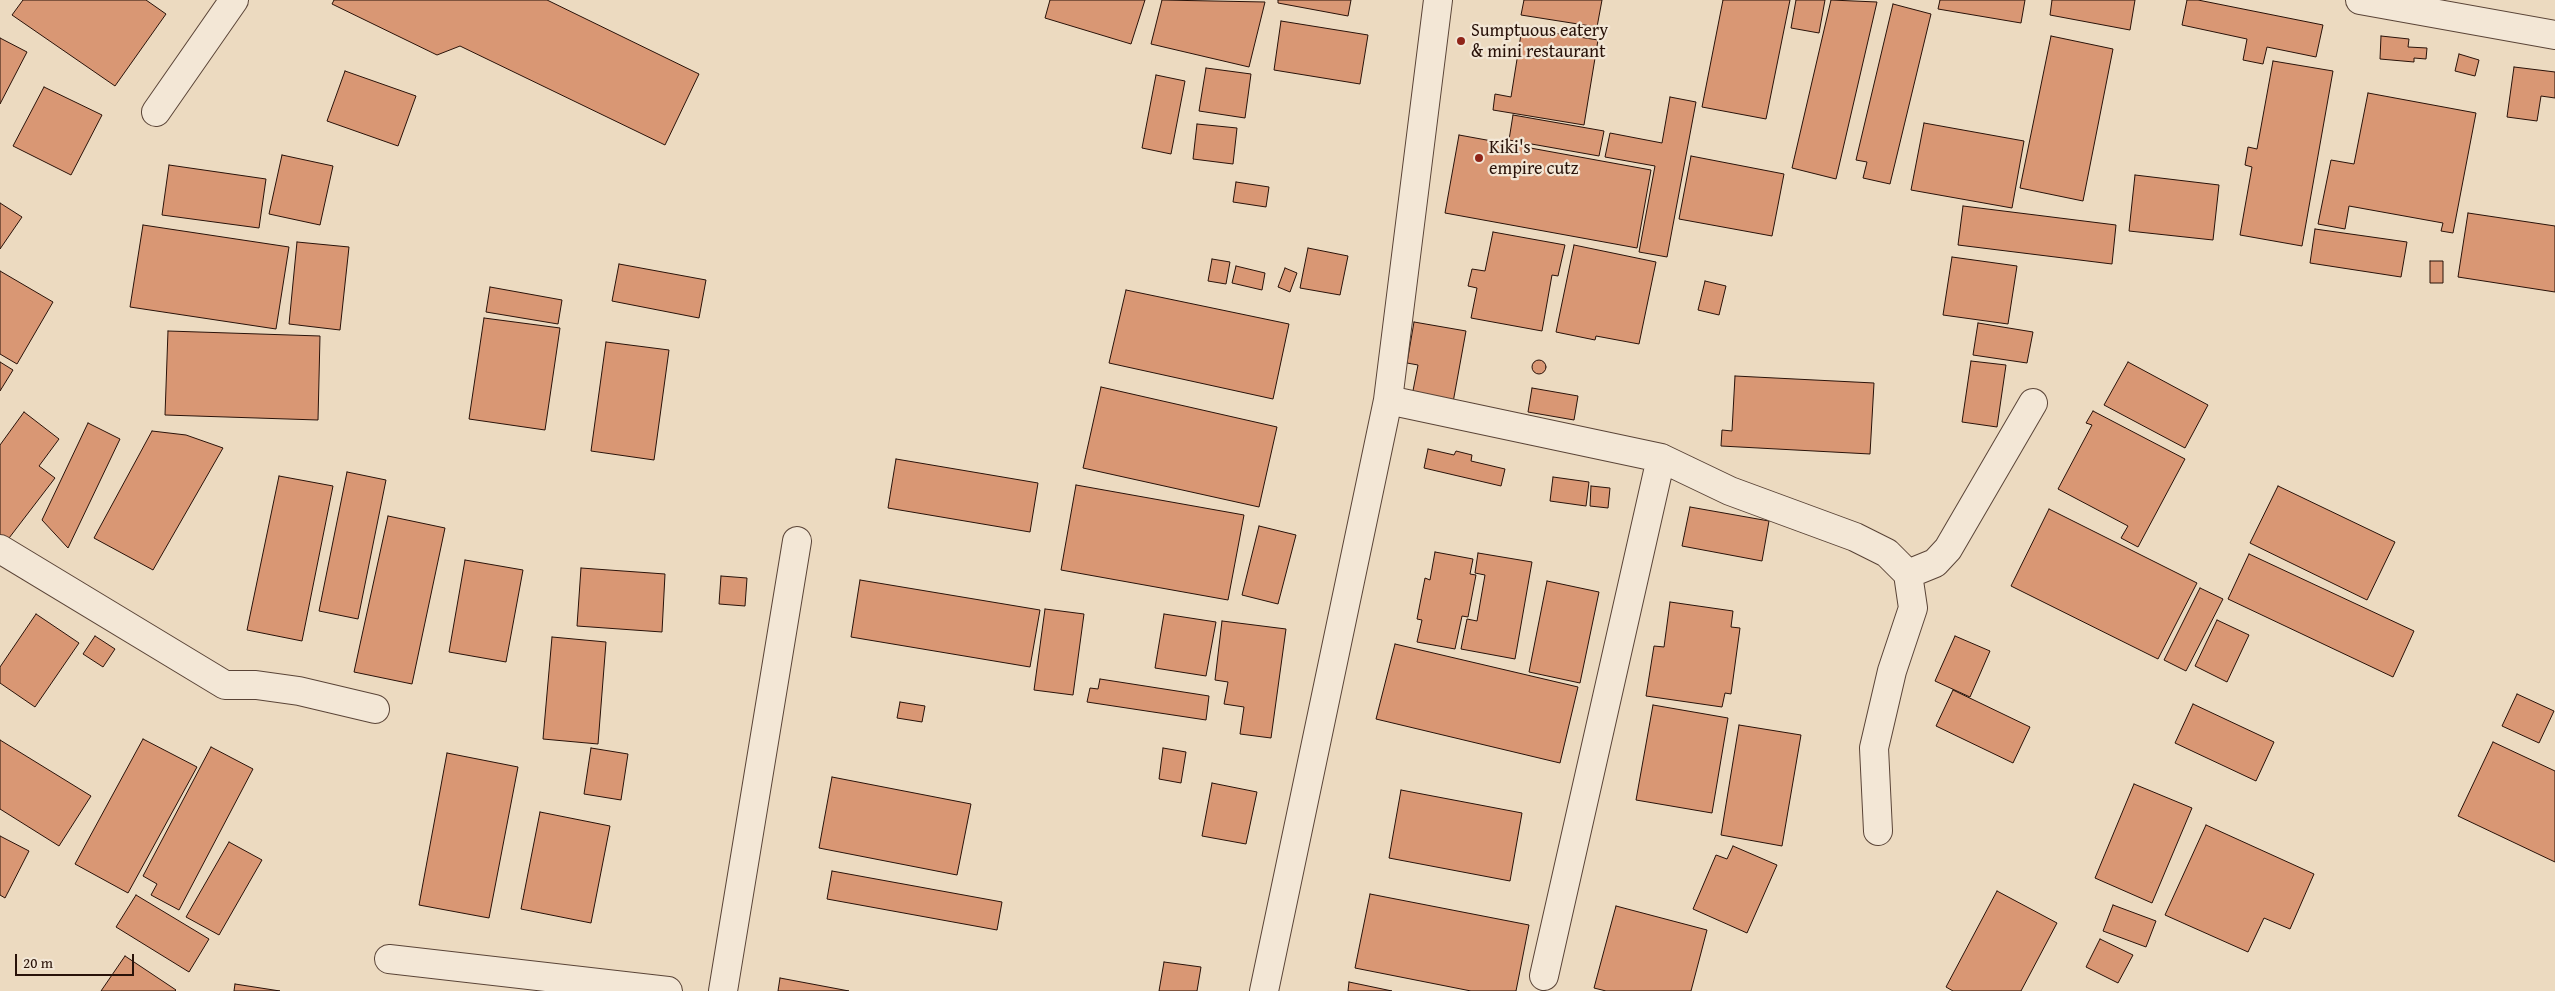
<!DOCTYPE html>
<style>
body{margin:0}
#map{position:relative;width:2555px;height:991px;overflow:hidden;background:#ecdac0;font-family:"Gentium Book Plus",serif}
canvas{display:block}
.scale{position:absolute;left:15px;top:954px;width:119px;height:22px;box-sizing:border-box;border:2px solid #291209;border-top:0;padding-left:6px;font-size:15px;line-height:18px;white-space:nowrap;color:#291209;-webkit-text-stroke:4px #f3e7d6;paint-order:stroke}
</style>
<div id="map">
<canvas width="2555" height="991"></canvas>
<div class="scale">20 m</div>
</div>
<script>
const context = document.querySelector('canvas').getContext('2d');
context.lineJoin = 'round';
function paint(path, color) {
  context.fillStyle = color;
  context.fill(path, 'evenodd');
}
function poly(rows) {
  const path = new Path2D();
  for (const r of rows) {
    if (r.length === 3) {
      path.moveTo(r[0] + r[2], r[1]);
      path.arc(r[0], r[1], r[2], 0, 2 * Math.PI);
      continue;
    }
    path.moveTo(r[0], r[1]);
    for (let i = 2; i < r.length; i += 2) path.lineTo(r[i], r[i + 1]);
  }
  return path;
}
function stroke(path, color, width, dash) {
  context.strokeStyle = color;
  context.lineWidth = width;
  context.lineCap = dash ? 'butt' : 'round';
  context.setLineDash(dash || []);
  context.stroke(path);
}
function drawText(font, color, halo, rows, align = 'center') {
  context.font = font + ' "Gentium Book Plus",serif';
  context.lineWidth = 4.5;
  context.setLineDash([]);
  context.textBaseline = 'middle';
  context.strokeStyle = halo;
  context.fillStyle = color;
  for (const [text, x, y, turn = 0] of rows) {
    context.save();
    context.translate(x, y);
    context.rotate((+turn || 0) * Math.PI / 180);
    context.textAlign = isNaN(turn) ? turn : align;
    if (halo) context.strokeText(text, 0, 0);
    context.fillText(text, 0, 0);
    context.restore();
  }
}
const building = poly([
 [23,0,146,0,166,14,115,86,12,15,23,0],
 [334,0,547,0,699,74,665,145,460,46,437,55,332,4,334,0],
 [1050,0,1145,0,1131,44,1045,18,1050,0],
 [1162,0,1265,2,1249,67,1151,44,1162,0],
 [1278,0,1351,0,1348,16,1278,3,1278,0],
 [1524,0,1602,0,1597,27,1521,15,1524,0],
 [1723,0,1790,0,1766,119,1702,107,1723,0],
 [1796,0,1825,0,1819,33,1791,28,1796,0],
 [1831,0,1877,2,1836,179,1792,168,1831,0],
 [1940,0,2025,0,2021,23,1938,9,1940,0],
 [2052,0,2135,0,2130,30,2050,15,2052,0],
 [2187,0,2198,0,2323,25,2316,57,2267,47,2263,64,2243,60,2247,39,2182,25,2187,0],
 [1893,4,1931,14,1890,184,1863,178,1867,162,1856,160,1893,4],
 [1281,21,1368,35,1360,84,1274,70,1281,21],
 [1522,28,1598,40,1584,125,1493,110,1495,94,1511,97,1522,28],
 [2051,36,2113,49,2083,201,2020,188,2051,36],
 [2381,36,2409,39,2408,47,2427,48,2426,59,2414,58,2414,62,2380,59,2381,36],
 [0,38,27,52,0,104,0,38],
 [2459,54,2479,60,2475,76,2455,71,2459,54],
 [2273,61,2333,71,2302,246,2240,235,2252,167,2245,165,2248,147,2257,149,2273,61],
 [2514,67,2555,72,2555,98,2541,96,2537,121,2507,117,2514,67],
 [1206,68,1251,74,1245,118,1199,111,1206,68],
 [345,71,416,96,398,146,327,121,345,71],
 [1156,75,1185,81,1171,154,1142,148,1156,75],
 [44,87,102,115,71,175,13,146,44,87],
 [2368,93,2476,113,2453,233,2441,231,2443,223,2349,206,2345,229,2318,224,2331,160,2354,164,2368,93],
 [1670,97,1696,102,1667,257,1639,252,1655,166,1605,157,1610,133,1662,143,1670,97],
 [1513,115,1604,131,1599,156,1509,140,1513,115],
 [1924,123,2024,141,2012,208,1911,190,1924,123],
 [1197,124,1237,128,1233,164,1193,159,1197,124],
 [1459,135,1651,170,1637,248,1445,213,1459,135],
 [282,155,333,166,320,225,269,214,282,155],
 [1691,156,1784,174,1772,236,1679,219,1691,156],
 [169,165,266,179,259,228,162,215,169,165],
 [2135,175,2219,185,2213,240,2129,231,2135,175],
 [1236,182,1269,187,1266,207,1233,202,1236,182],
 [0,203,22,217,0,249,0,203],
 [1963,206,2116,225,2112,264,1958,245,1963,206],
 [2468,213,2555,226,2555,292,2458,277,2468,213],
 [143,225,289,247,276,329,130,307,143,225],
 [2315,229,2407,242,2401,277,2310,263,2315,229],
 [1493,232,1565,245,1558,276,1552,275,1542,331,1471,318,1477,288,1468,286,1472,269,1485,271,1493,232],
 [297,242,349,247,340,330,289,324,297,242],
 [1574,245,1656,262,1639,344,1596,336,1595,340,1556,332,1574,245],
 [1308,248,1348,256,1340,295,1300,288,1308,248],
 [1952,257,2017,266,2008,324,1943,315,1952,257],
 [1212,259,1230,262,1226,284,1208,281,1212,259],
 [2430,261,2443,261,2443,283,2430,283,2430,261],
 [619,264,706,280,699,318,612,301,619,264],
 [1236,266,1265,273,1262,290,1232,283,1236,266],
 [1285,268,1297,273,1290,292,1278,287,1285,268],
 [0,271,53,302,17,364,0,354,0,271],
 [1705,281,1726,286,1719,315,1698,310,1705,281],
 [490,287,562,300,558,324,486,312,490,287],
 [1126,290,1289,324,1273,399,1109,363,1126,290],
 [484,318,560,328,545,430,469,419,484,318],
 [1414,322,1466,331,1452,408,1411,401,1418,365,1407,363,1414,322],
 [1978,323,2033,332,2027,363,1973,355,1978,323],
 [168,331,320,336,318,420,165,415,168,331],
 [606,342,669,350,654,460,591,451,606,342],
 [1539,367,7],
 [1971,361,2006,365,1997,427,1962,422,1971,361],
 [0,362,13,370,0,391,0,362],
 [2128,362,2208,405,2185,448,2104,405,2128,362],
 [1735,376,1874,383,1870,454,1721,446,1722,430,1732,431,1735,376],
 [1101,387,1277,427,1259,507,1083,468,1101,387],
 [1532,388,1578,396,1574,420,1528,412,1532,388],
 [2093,411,2185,459,2138,547,2121,538,2128,526,2058,489,2092,425,2086,423,2093,411],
 [24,412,59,439,39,466,55,478,6,542,0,538,0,445,24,412],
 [88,423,120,439,68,548,42,520,88,423],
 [152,431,186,435,223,448,153,570,94,538,152,431],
 [1428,449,1454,455,1456,451,1472,455,1471,461,1505,469,1501,486,1424,468,1428,449],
 [896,459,1038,483,1030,532,888,508,896,459],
 [347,472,386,480,358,619,319,611,347,472],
 [279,476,333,486,302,641,247,630,279,476],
 [1553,477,1589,482,1586,506,1550,501,1553,477],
 [1076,485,1244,515,1228,600,1061,570,1076,485],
 [1591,486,1610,488,1608,508,1590,506,1591,486],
 [2278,486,2395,542,2367,600,2250,543,2278,486],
 [1690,507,1769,521,1762,561,1682,546,1690,507],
 [2049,509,2197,583,2158,659,2011,586,2049,509],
 [388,516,445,528,412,684,354,672,388,516],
 [1259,526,1296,535,1278,604,1242,595,1259,526],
 [1435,552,1473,559,1470,574,1476,575,1468,617,1462,616,1455,649,1417,642,1422,620,1417,619,1425,578,1430,580,1435,552],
 [1478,553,1532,562,1515,659,1461,649,1467,619,1477,621,1485,575,1475,573,1478,553],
 [2249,554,2414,631,2393,677,2228,599,2249,554],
 [465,560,523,570,506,662,449,652,465,560],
 [581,568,665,574,662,632,577,626,581,568],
 [721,576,747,578,745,606,719,604,721,576],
 [860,580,1040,610,1030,667,851,637,860,580],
 [1547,581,1599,592,1580,683,1529,672,1547,581],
 [2200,588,2223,599,2186,671,2164,660,2200,588],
 [1670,602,1733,611,1731,627,1740,628,1731,694,1725,693,1722,707,1646,696,1654,646,1664,647,1670,602],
 [1045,609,1084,614,1073,695,1034,690,1045,609],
 [36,614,79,643,35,707,0,683,0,667,36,614],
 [1164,614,1216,622,1206,676,1155,668,1164,614],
 [2217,620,2249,635,2227,682,2195,666,2217,620],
 [1222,621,1286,629,1271,738,1240,734,1244,707,1224,704,1228,682,1215,680,1222,621],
 [95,636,115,649,103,667,83,654,95,636],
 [1955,636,1990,651,1970,697,1935,681,1955,636],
 [552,637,606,642,598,744,543,739,552,637],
 [1395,644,1578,687,1560,763,1376,719,1395,644],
 [1100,679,1209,696,1206,720,1087,702,1090,688,1098,689,1100,679],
 [1953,690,2030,727,2013,763,1936,726,1953,690],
 [2517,694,2554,711,2539,743,2502,726,2517,694],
 [900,702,925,706,922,722,897,718,900,702],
 [2193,704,2274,742,2256,781,2175,743,2193,704],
 [1653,705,1728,718,1712,813,1636,800,1653,705],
 [1739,725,1801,735,1782,846,1721,835,1739,725],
 [143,739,197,767,128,893,75,864,143,739],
 [0,740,91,796,59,846,0,809,0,740],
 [2493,742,2555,771,2555,862,2458,816,2493,742],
 [211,747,253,769,179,910,151,895,157,884,143,876,211,747],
 [591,748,628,754,621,800,584,794,591,748],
 [1163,748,1186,752,1181,783,1159,779,1163,748],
 [447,753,518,767,489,918,419,905,447,753],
 [832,777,971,804,957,875,819,848,832,777],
 [1212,783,1257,792,1246,844,1202,836,1212,783],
 [2134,784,2192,808,2152,903,2095,878,2134,784],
 [1401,790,1522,813,1510,881,1389,858,1401,790],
 [540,812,610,826,591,923,521,909,540,812],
 [2206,825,2314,874,2290,929,2264,918,2248,952,2165,915,2206,825],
 [0,836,29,851,5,898,0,895,0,836],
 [229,842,262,860,219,935,186,917,229,842],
 [1733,846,1777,865,1747,933,1693,909,1716,855,1727,859,1733,846],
 [832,871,1002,902,997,930,827,899,832,871],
 [1997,891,2057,923,2021,991,1953,991,1946,987,1997,891],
 [1370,894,1529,925,1516,991,1471,991,1355,968,1370,894],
 [136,895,209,939,189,972,116,927,136,895],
 [2113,905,2156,921,2146,947,2103,931,2113,905],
 [1616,906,1707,930,1691,991,1606,991,1594,988,1616,906],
 [2100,939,2133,955,2118,983,2086,967,2100,939],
 [125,956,176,990,175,991,101,991,125,956],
 [1164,962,1201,967,1197,991,1159,991,1164,962],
 [780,978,849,991,778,991,780,978],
 [1349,982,1392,991,1348,991,1349,982],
 [235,984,280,991,234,991,235,984]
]);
paint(building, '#d99774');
stroke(building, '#291209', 1);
const minor = poly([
 [2360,0,2555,35],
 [156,112,234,0],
 [1388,400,1661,458,1730,491,1855,537,1887,553,1908,574,1913,608,1892,671,1874,748,1878,831],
 [0,549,225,685,256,685,299,691,375,709],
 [1908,574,1935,563,1948,549,2033,403],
 [389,959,668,991],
 [1544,976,1661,458],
 [723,991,797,541],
 [1264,991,1388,400,1438,0]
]);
stroke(minor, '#5a4437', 30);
stroke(minor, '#f3e7d6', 28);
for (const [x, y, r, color] of [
 [1461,41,5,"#8f2418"],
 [1479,158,5,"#8f2418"]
]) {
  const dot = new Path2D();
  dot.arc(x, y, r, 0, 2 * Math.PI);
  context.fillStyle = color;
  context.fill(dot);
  stroke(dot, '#f3e7d6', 2);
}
drawText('18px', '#291209', '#f3e7d6', [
 ["Sumptuous eatery",1471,31],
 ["& mini restaurant",1471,52],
 ["Kiki's",1489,148],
 ["empire cutz",1489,169]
], 'left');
</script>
